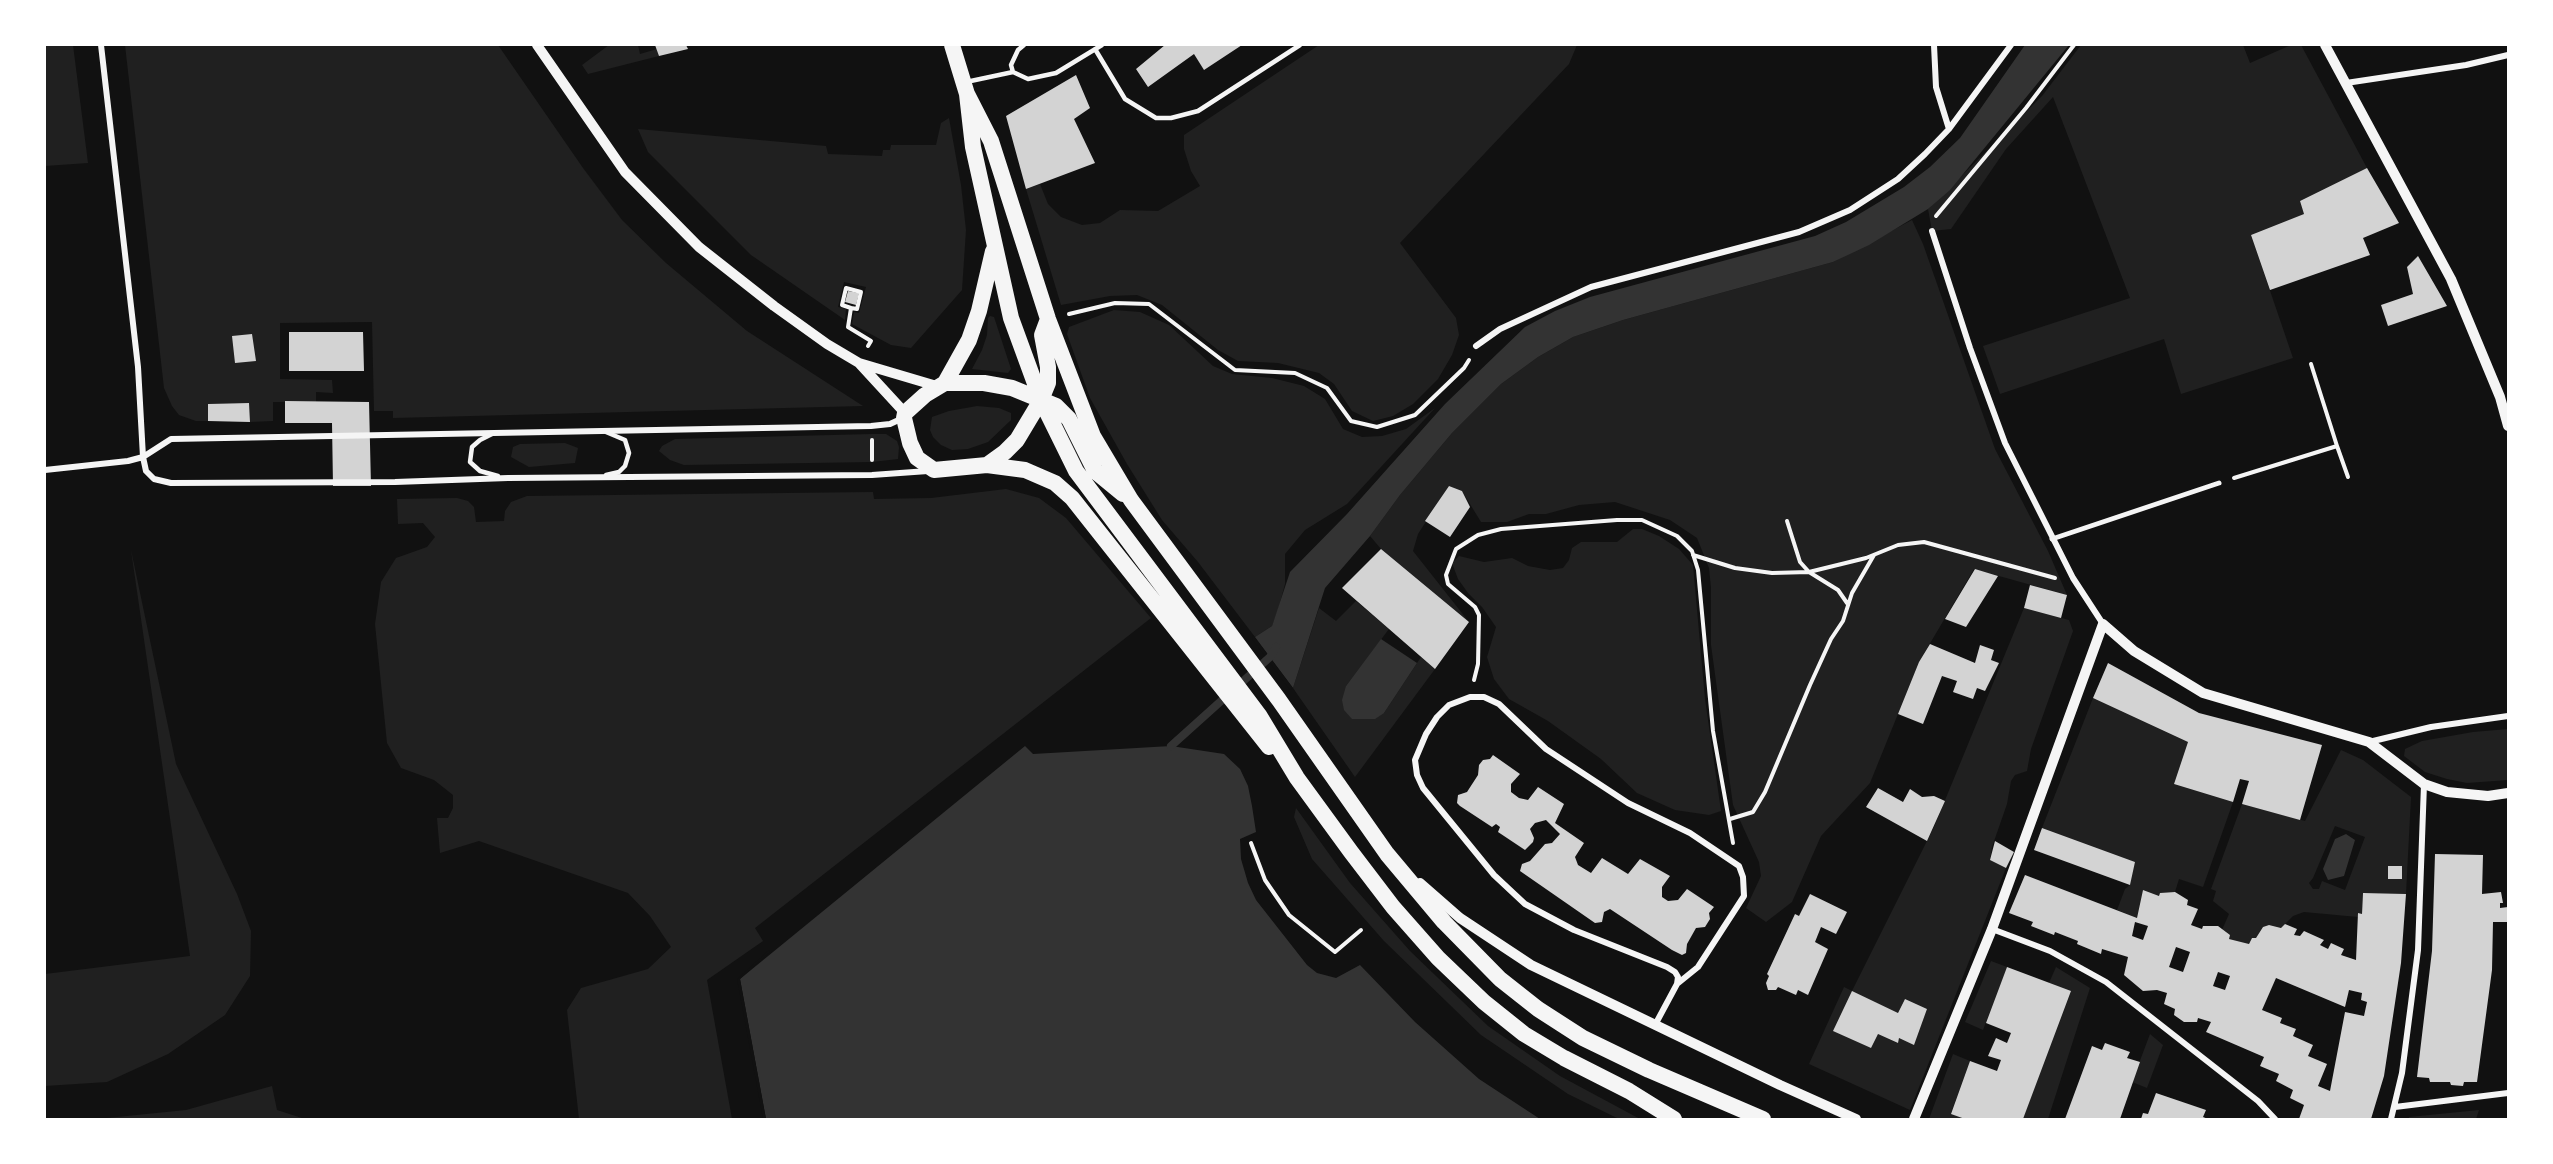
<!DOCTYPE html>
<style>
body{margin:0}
#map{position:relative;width:2553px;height:1164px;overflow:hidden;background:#111;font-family:Jost,sans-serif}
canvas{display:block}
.frame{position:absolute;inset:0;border:46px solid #fff;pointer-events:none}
</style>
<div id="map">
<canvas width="2553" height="1164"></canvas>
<div class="frame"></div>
</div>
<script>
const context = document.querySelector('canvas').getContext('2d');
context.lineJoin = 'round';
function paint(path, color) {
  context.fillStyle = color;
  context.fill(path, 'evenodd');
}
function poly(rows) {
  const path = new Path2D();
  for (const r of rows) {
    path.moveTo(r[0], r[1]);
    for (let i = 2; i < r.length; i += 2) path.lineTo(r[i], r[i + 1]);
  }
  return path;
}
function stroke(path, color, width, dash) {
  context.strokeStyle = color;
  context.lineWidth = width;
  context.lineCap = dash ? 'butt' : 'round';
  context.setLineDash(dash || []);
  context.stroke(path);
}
paint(poly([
 [45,45,73,45,88,163,45,166],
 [125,45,498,45,583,168,622,220,666,263,747,331,863,406,393,418,393,411,374,411,372,322,280,323,280,379,332,380,333,393,316,392,316,402,273,402,273,421,250,422,249,403,209,404,208,421,196,421,179,415,172,406,164,388],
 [609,45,638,45,640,54,657,49,659,56,588,74,582,65],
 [1319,45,1577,45,1569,64,1400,243,1456,318,1459,335,1452,355,1438,379,1413,404,1393,416,1373,421,1352,411,1334,384,1319,373,1278,363,1238,361,1218,350,1162,305,1137,295,1110,296,1061,305,1026,189,1040,184,1048,204,1061,217,1082,225,1100,223,1120,210,1158,211,1200,186,1191,171,1184,149,1184,135],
 [2081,45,2243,45,2250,63,2291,45,2301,45,2367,168,2300,201,2304,214,2251,235,2293,358,2181,394,2164,339,2000,394,1983,346,2130,298,2053,97,2006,149,1951,229,1932,231,1928,209,2042,96],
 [949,118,961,185,966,230,962,290,911,348,891,345,852,324,854,312,859,313,866,287,844,282,838,307,846,309,845,320,751,255,648,152,638,129,826,146,828,154,882,156,883,150,890,150,891,145,936,145,941,123],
 [1912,220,1923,244,1995,449,2048,551,2067,595,1974,569,1919,662,1870,783,1821,836,1792,902,1766,922,1746,908,1761,876,1759,862,1733,805,1711,645,1711,588,1709,568,1697,538,1670,520,1615,502,1579,505,1546,514,1529,514,1507,522,1481,522,1462,491,1449,486,1418,534,1413,551,1469,622,1381,549,1370,536,1400,495,1452,433,1501,384,1538,357,1573,337,1623,320,1833,262],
 [1114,310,1140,312,1169,325,1213,366,1232,374,1272,378,1304,386,1325,399,1343,429,1362,437,1382,436,1406,429,1435,408,1347,504,1305,530,1285,554,1285,584,1278,610,1272,626,1255,637,1198,562,1162,520,1127,464,1090,398,1067,334,1069,327],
 [990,316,994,317,995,320,1011,369,1008,373,972,369,982,350,987,335,988,318],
 [977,406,999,408,1011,413,1011,420,988,442,968,449,952,450,941,445,933,437,930,430,932,417,949,411],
 [872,434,886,434,897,441,899,447,898,459,872,462,684,465,670,460,659,451,662,446,675,439],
 [565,443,578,448,575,463,529,467,511,457,513,447,520,444],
 [1006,489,1039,498,1066,518,1151,618,755,928,763,941,707,980,732,1119,579,1119,567,1010,581,988,648,969,671,947,650,916,628,893,479,841,440,853,437,818,448,818,453,808,453,795,434,780,401,768,387,743,375,624,381,582,396,558,427,547,435,537,423,523,398,524,397,499,457,498,468,501,474,507,476,522,504,521,505,511,511,502,527,496,873,492,874,499,931,498],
 [1633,529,1642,529,1659,536,1679,549,1693,565,1705,699,1721,811,1709,815,1675,810,1637,793,1601,759,1548,721,1509,699,1494,679,1487,657,1496,627,1482,607,1468,593,1458,579,1452,563,1459,556,1484,562,1512,558,1528,566,1550,570,1563,568,1569,560,1572,548,1581,542,1617,542],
 [131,550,176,764,237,894,251,931,250,976,225,1015,168,1054,107,1082,45,1086,45,974,190,956],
 [1356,601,1389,629,1346,686,1384,713,1421,657,1435,669,1355,777,1293,688,1319,608,1336,621],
 [2024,608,2069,620,2073,631,2031,749,2027,771,2015,775,2011,781,2007,804,1992,847,1990,860,2006,868,1910,1110,1809,1064,1844,987,1852,991,1934,827],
 [1852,992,1898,1013,1905,999,1927,1009,1914,1044,1899,1038,1897,1043,1878,1034,1871,1048,1834,1031],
 [2093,698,2188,742,2174,784,2233,802,2203,887,2179,879,2175,892,2161,893,2159,896,2143,890,2137,918,2117,910,2125,889,2130,885,2135,862,2042,828],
 [2508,729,2508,780,2467,783,2447,779,2425,772,2404,756,2405,749,2422,741,2473,732],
 [2341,750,2363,760,2411,797,2406,894,2363,893,2362,914,2358,914,2358,917,2304,912,2293,916,2281,928,2269,925,2263,927,2256,938,2252,938,2249,944,2229,939,2222,930,2229,914,2213,901,2216,891,2211,889,2242,804,2305,821],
 [2335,826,2365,837,2345,890,2322,881,2319,889,2313,889,2309,883,2313,878],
 [2389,866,2402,867,2402,878,2388,879],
 [1296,808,1350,883,1410,951,1488,1026,1560,1076,1640,1119,1619,1119,1568,1094,1481,1035,1384,941,1312,859,1294,817],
 [1991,961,2007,967,1983,1030,1965,1022],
 [2056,967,2090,988,2048,1119,2023,1119,2071,992,2049,983],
 [2150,1034,2163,1045,2147,1088,2132,1082],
 [1953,1054,1970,1061,1951,1113,1965,1119,1929,1119],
 [272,1086,277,1110,305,1119,97,1119,186,1110],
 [2479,1110,2476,1119,2409,1119,2409,1117]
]), '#202020');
paint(poly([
 [2025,45,2069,45,1950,190,1928,209,1869,245,1833,262,1623,320,1573,337,1538,357,1501,384,1452,433,1400,495,1370,536,1325,588,1293,688,1255,637,1272,626,1290,572,1347,514,1445,404,1525,327,1555,311,1590,297,1815,236,1846,222,1904,187,1930,167,1960,138],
 [1381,639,1417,663,1384,713,1375,719,1352,719,1344,710,1342,700,1346,686],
 [1025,746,1033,754,1171,746,1224,754,1240,769,1248,786,1252,806,1256,832,1240,839,1241,859,1248,883,1256,900,1307,965,1317,973,1336,978,1360,965,1415,1022,1479,1079,1540,1119,766,1119,740,979],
 [2346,834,2355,840,2344,876,2328,880,2323,869,2335,839]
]), '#333');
paint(poly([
 [1253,635,1293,688,1290,690,1252,639],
 [769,950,770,952,740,979,766,1119,763,1119,737,979]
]), '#111');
stroke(poly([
 [1171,746,1270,657,1276,647]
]), '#333', 8);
paint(poly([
 [655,45,686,45,688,49,659,56],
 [1165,45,1242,45,1204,70,1194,54,1148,87,1136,69],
 [1076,75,1090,108,1074,119,1095,163,1026,189,1006,116],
 [2367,168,2399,223,2363,238,2370,255,2270,290,2251,235,2304,214,2300,201],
 [2418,256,2447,306,2388,326,2381,305,2413,294,2407,267],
 [848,291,859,293,856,305,845,302],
 [289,332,363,332,364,371,289,371],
 [252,334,256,361,235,363,232,336],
 [285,401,369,402,371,486,333,486,332,423,285,423],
 [249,403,250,422,208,421,208,404],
 [1449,486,1462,491,1470,507,1450,537,1425,521],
 [1381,549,1469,622,1435,669,1342,588],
 [1975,569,1998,576,1966,627,1945,619],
 [2030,585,2067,595,2061,618,2024,608],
 [1930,644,1975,663,1980,645,1994,650,1991,660,1999,663,1985,691,1977,688,1973,699,1953,692,1957,681,1942,676,1923,724,1898,714,1919,662],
 [2108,663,2199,713,2322,745,2300,820,2242,804,2249,781,2240,779,2233,802,2174,784,2188,742,2093,698],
 [1493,755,1520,774,1511,784,1511,792,1519,798,1528,800,1538,787,1564,804,1555,823,1584,843,1575,857,1578,865,1591,873,1602,858,1628,874,1640,859,1670,876,1662,887,1662,897,1668,901,1678,900,1687,889,1714,907,1709,913,1710,919,1705,927,1696,928,1687,944,1686,953,1682,955,1672,950,1610,909,1604,912,1602,922,1595,923,1520,871,1522,864,1530,861,1545,844,1552,843,1560,834,1546,820,1535,823,1530,829,1534,838,1533,842,1525,850,1498,832,1500,827,1496,824,1492,827,1460,806,1457,803,1458,795,1467,792,1478,775,1479,765,1483,760,1490,759],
 [1878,788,1903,802,1910,789,1922,797,1934,796,1945,801,1927,841,1866,807],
 [2042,828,2135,862,2130,885,2034,850],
 [1995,841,2014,852,2006,868,1990,860],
 [2435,854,2483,855,2482,894,2501,892,2503,903,2500,903,2500,908,2508,907,2508,922,2493,922,2492,970,2477,1082,2464,1082,2463,1086,2451,1085,2450,1082,2430,1082,2429,1078,2417,1077,2432,951],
 [2388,866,2402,866,2402,879,2388,879],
 [2025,875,2137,918,2143,890,2159,896,2160,893,2175,892,2188,900,2187,905,2198,909,2191,925,2202,929,2203,926,2218,926,2230,935,2229,939,2249,944,2252,938,2256,938,2263,927,2269,925,2281,928,2285,924,2297,929,2294,935,2300,936,2304,931,2324,940,2320,945,2328,949,2331,943,2344,949,2341,955,2356,960,2358,913,2362,914,2363,893,2406,894,2401,963,2384,1076,2371,1119,2299,1119,2304,1105,2290,1098,2293,1090,2276,1081,2279,1074,2260,1066,2264,1057,2206,1032,2211,1022,2198,1018,2197,1022,2184,1022,2174,1015,2175,1009,2164,1004,2167,993,2157,990,2143,991,2124,975,2128,957,2102,949,2101,954,2077,944,2078,941,2055,932,2054,935,2031,926,2033,922,2009,913],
 [2135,922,2148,926,2143,940,2132,936],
 [2176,947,2190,952,2183,972,2169,967],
 [2218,972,2230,976,2225,990,2213,986],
 [2276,978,2345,1007,2349,990,2362,993,2361,1000,2367,1002,2364,1016,2345,1012,2330,1091,2318,1086,2327,1064,2308,1056,2313,1045,2293,1036,2296,1029,2280,1023,2282,1018,2262,1010],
 [1810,894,1847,912,1836,934,1821,927,1815,942,1828,949,1808,995,1798,990,1796,995,1778,987,1776,990,1768,990,1766,983,1769,976,1767,974,1795,914,1799,916],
 [2007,967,2071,991,2023,1119,1965,1119,1951,1114,1970,1061,1997,1071,2001,1060,1988,1056,1996,1038,2007,1043,2011,1033,1986,1023],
 [1852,991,1898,1013,1905,999,1927,1009,1914,1045,1899,1038,1898,1043,1878,1034,1871,1048,1833,1031],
 [2105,1043,2130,1052,2127,1058,2140,1062,2120,1119,2065,1119,2092,1046,2102,1050],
 [2156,1093,2206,1110,2203,1117,2208,1119,2141,1119,2143,1113,2148,1114]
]), '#d3d3d3');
stroke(poly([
 [1936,216,2026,108,2074,45],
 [851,308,842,305,846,288,861,292,857,309,851,308,848,327,871,341,868,346],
 [1069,314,1115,303,1149,304,1235,370,1295,373,1327,388,1351,421,1377,427,1415,415,1464,368,1469,360],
 [872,440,872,460],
 [2337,446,2348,477],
 [2234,478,2337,446,2311,364],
 [1787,521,1800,562,1809,572,1838,590,1847,603],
 [1693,555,1735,568,1772,573,1809,572,1866,558,1898,545,1924,542,2055,578],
 [1474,680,1478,664,1479,615,1475,607,1448,584,1446,575,1456,549,1478,535,1501,529,1617,520,1642,520,1677,536,1692,551,1698,570,1713,731,1733,843],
 [1730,819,1753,812,1765,792,1810,685,1831,639,1843,621,1852,593,1874,555],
 [1251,843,1265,880,1289,915,1335,952,1361,930]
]), '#f5f5f5', 4);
stroke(poly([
 [1024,45,1018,50,1011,65,1013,72,1028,79,1056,73,1102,45],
 [1095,49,1125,99,1156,118,1171,118,1198,111,1300,45],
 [966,82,1013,72],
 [606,432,625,440,629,453,625,466,619,472,606,475],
 [492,434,480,440,472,447,470,462,480,471,498,476]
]), '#f5f5f5', 4.5);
stroke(poly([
 [2052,539,2219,483]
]), '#f5f5f5', 5);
stroke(poly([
 [101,45,138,367,143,457,146,471,154,479,171,483,395,482,508,478,872,475,928,471],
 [1934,45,1936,87,1949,129],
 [2346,83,2466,65,2508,55],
 [1932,231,1970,348,2005,443,2073,578,2103,624],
 [1476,346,1500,329,1591,287,1799,232,1850,210,1898,179,1925,154,1949,129,2011,45],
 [45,470,128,461,143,457,171,439,871,426,890,424,903,418],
 [2369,742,2431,727,2508,716],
 [1992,929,2050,951,2106,982,2258,1101,2275,1119],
 [1655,1025,1677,984,1678,977,1675,972,1667,967,1574,930,1525,904,1494,875,1423,788,1417,775,1415,760,1426,734,1437,717,1449,705,1470,697,1484,697,1499,704,1546,749,1628,803,1690,833,1739,866,1743,877,1744,896,1698,967,1677,984],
 [2395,1107,2508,1093],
 [2391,1119,2402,1073,2418,950,2424,784]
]), '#f5f5f5', 6);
stroke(poly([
 [537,45,625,172,699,247,774,306,827,344,859,363,940,387],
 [2325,45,2451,279,2500,397,2508,426],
 [859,363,905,413],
 [1420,883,1460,918,1531,965,1780,1085,1856,1119],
 [1914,1119,1992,929,2103,624,2134,651,2203,693,2369,742,2424,784,2447,792,2488,796,2508,793]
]), '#f5f5f5', 10);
stroke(poly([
 [952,45,967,94,973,147,1011,318,1041,400,1076,471,1259,715,1297,778,1351,852,1393,907,1438,958,1484,1002,1524,1034,1564,1058,1629,1091,1674,1119],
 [967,94,991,141,1048,319,1093,436,1131,500,1279,700,1387,854,1444,922,1500,979,1538,1009,1583,1038,1649,1070,1763,1119],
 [945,383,969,340,979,311,993,251],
 [987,465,1005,452,1017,440,1041,400,1048,383,1048,367,1042,335,1048,319],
 [1123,494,1095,471,1069,419,1056,406,1012,388,984,383,945,383,925,395,905,413,904,418,910,443,917,458,934,470,987,465,1025,470,1055,483,1072,498,1269,747]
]), '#f5f5f5', 16);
</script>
